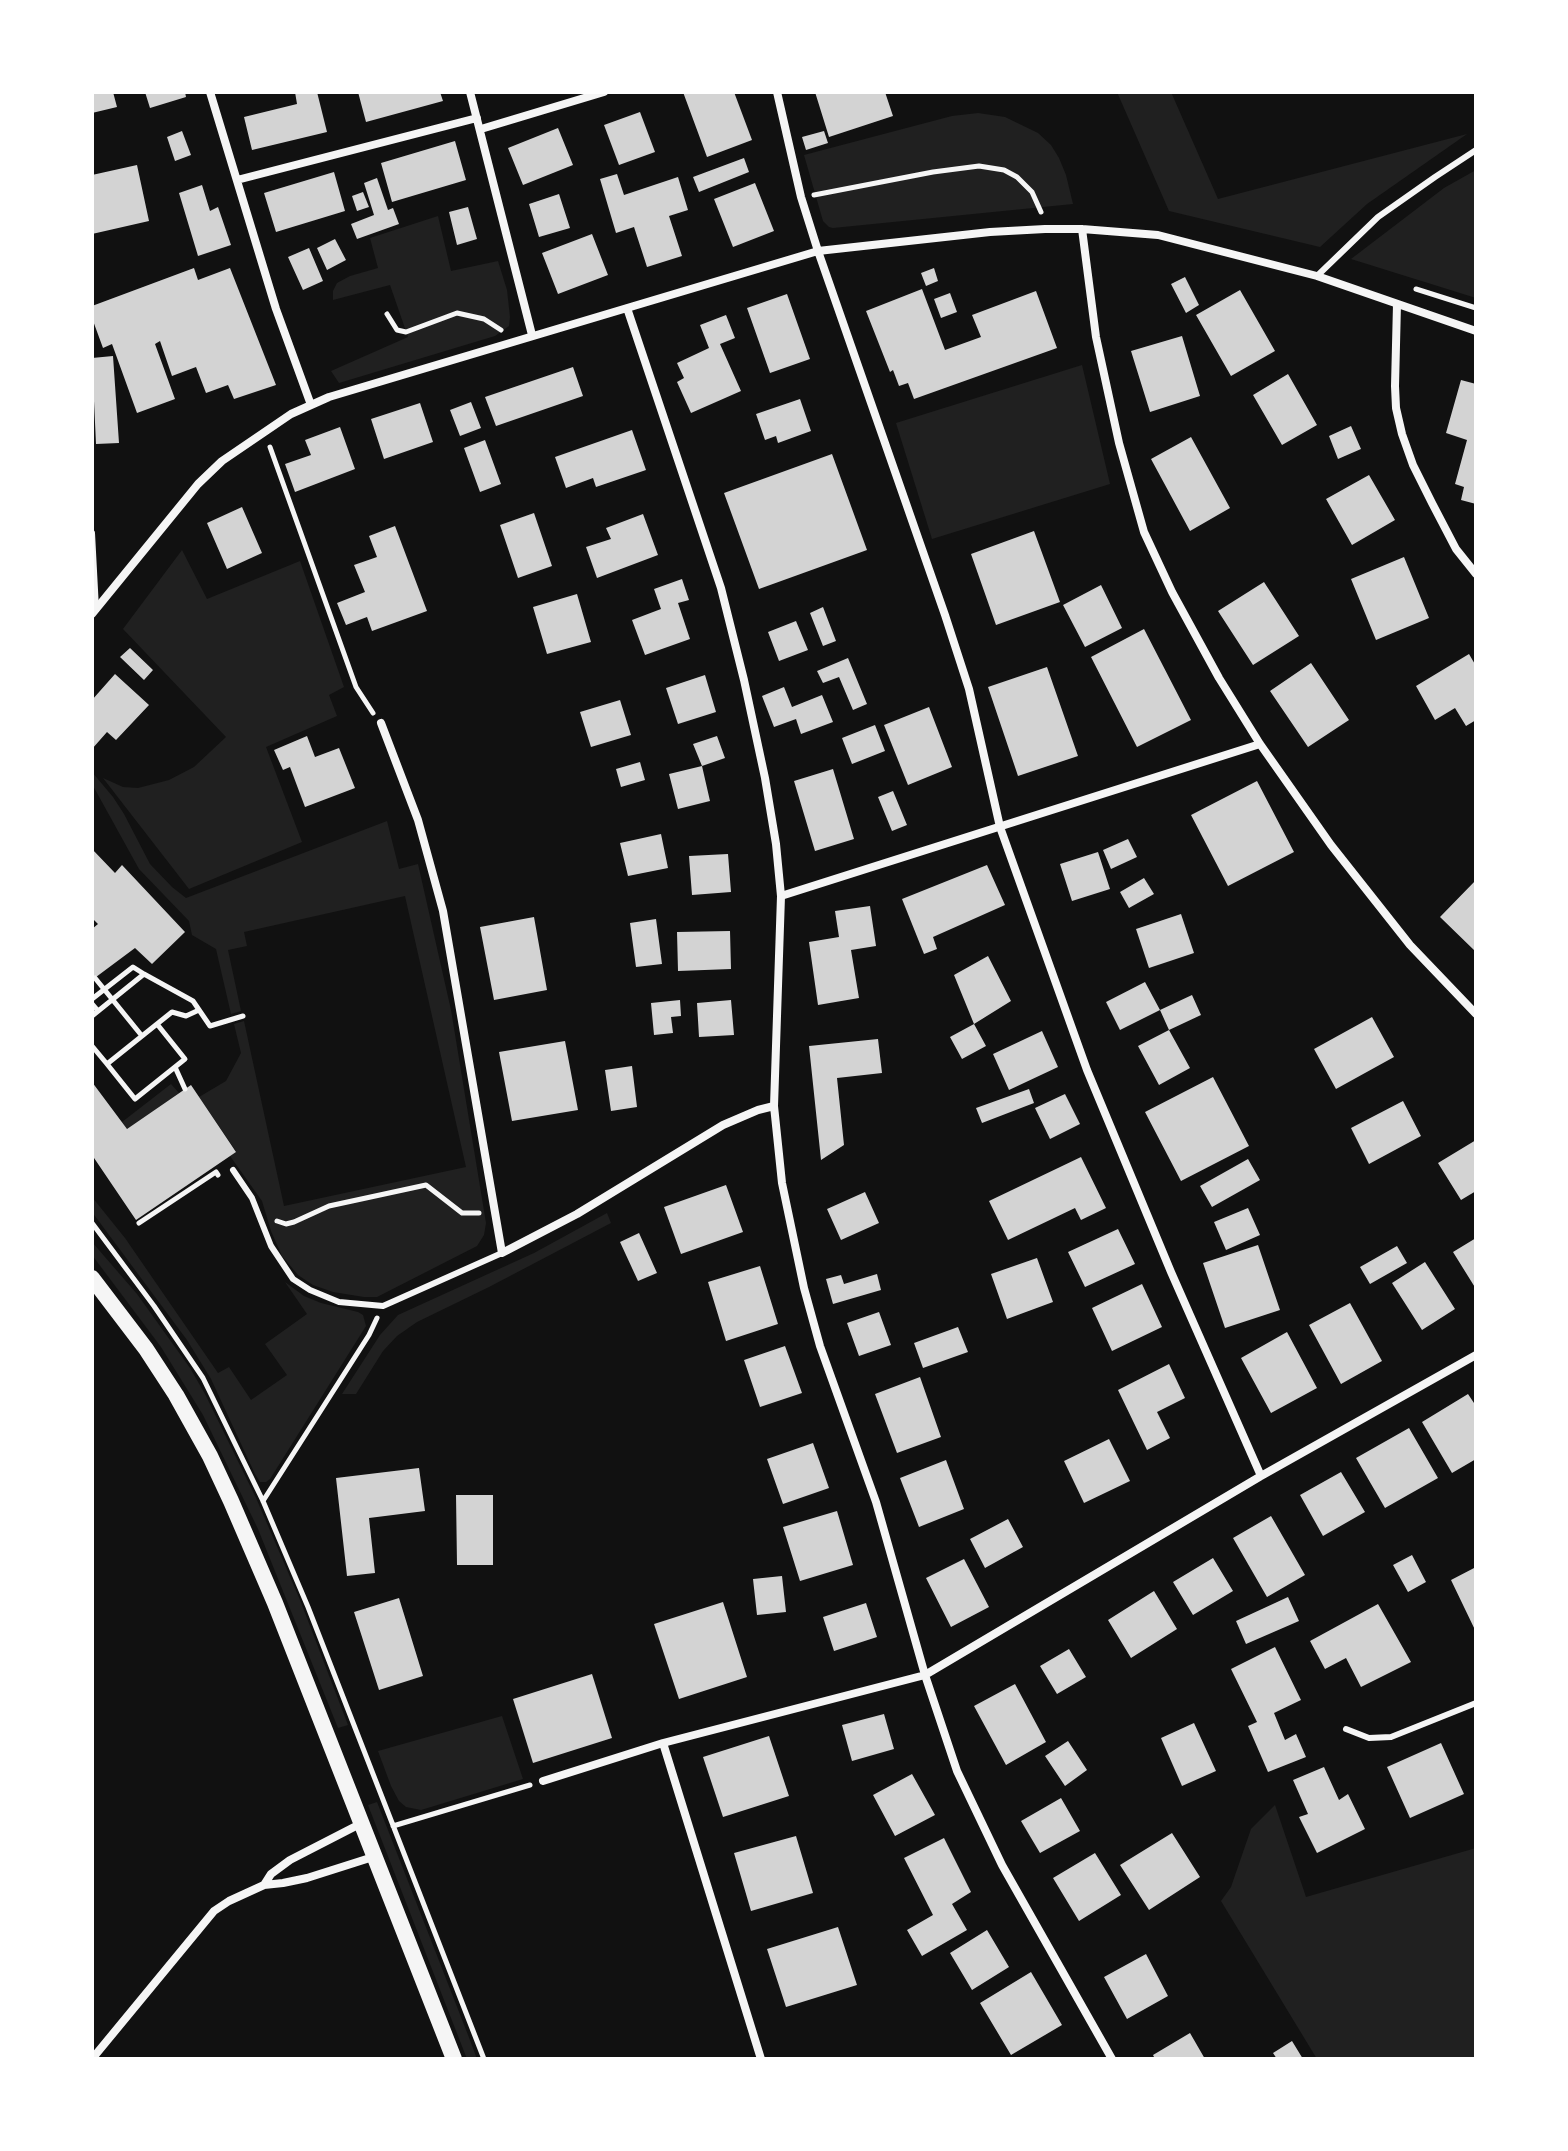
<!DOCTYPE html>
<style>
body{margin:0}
#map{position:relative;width:1568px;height:2151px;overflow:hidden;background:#111;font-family:"DM Sans",sans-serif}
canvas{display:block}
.frame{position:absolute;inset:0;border:94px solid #fff;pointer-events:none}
</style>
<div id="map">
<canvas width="1568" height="2151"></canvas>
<div class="frame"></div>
</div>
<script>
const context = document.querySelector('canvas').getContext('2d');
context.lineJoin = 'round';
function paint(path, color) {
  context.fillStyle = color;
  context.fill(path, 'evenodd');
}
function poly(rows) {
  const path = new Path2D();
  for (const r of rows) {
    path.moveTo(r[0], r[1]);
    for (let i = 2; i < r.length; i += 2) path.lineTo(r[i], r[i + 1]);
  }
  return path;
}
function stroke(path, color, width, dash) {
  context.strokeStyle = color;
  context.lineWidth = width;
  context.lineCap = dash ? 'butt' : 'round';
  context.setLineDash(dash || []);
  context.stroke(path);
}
paint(poly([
 [1117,92,1171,92,1218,199,1467,134,1367,204,1320,247,1169,211],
 [978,113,1005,117,1038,133,1051,145,1059,158,1066,175,1073,204,833,228,829,227,823,221,804,155,952,116],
 [1476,170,1476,298,1351,259,1444,188],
 [438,216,451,271,498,261,507,290,510,317,509,326,495,336,339,383,331,371,408,337,390,285,333,300,333,291,337,283,350,276,378,268,370,238],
 [1082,365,1110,484,932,539,896,423],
 [182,550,207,599,300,561,344,687,329,695,337,716,266,747,302,842,189,889,103,778,123,787,138,788,169,780,194,767,226,737,123,629],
 [92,772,113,797,124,814,150,864,172,887,186,898,387,821,399,869,418,864,451,1010,486,1223,484,1235,477,1246,377,1297,364,1297,333,1292,313,1285,298,1275,282,1256,271,1231,262,1201,230,1156,236,1151,199,1097,226,1081,241,1053,234,1024,244,1021,284,1206,466,1167,405,896,244,932,247,946,228,950,241,1011,231,1014,216,949,192,935,189,921,139,869,92,784],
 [171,1084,179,1093,127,1129,122,1122],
 [92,1197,125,1238,218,1373,229,1367,251,1400,287,1375,265,1344,307,1314,285,1282,304,1296,321,1303,358,1312,363,1315,366,1326,270,1479,266,1482,260,1482,255,1474,211,1379,187,1340,92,1212],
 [607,1213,611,1223,489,1287,417,1322,397,1336,383,1351,356,1394,342,1394,380,1335,398,1315,534,1253],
 [92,1242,137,1294,190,1368,205,1394,256,1498,300,1600,348,1725,338,1728,258,1529,203,1415,161,1347,92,1255],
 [502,1716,523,1779,421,1810,406,1807,399,1801,391,1786,378,1751],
 [377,1802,468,2035,477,2059,467,2059,368,1805],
 [1275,1805,1306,1897,1476,1848,1476,2059,1317,2059,1221,1901,1231,1887,1251,1829]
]), '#202020');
paint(poly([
 [92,92,113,92,117,107,92,113],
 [145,92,185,92,186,97,150,108],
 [295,92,317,92,327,132,252,150,244,117,297,104],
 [358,92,440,92,443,101,366,122],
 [683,92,734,92,752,140,707,157],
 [815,92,885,92,893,116,829,137],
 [640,112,655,152,619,165,604,125],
 [558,128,573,165,523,185,508,148],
 [182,131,191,155,175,161,167,137],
 [824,131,828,143,806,150,802,137],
 [455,141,466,180,392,202,381,163],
 [744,158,749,172,699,192,693,177],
 [137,165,149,221,92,234,92,175],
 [334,172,345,211,276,232,264,193],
 [617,174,624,195,678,177,688,210,669,216,682,256,647,267,634,227,616,233,600,179],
 [377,178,388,210,393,208,399,224,357,239,351,224,374,215,364,183],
 [755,183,774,231,733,247,714,199],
 [202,185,210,211,218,207,231,245,198,256,179,193],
 [363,192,369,207,357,211,352,196],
 [559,194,570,228,539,237,529,204],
 [468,207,477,239,457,245,449,212],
 [592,234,608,275,558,294,542,253],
 [335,239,346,260,327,270,317,248],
 [309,248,323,281,303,290,288,257],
 [194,268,198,280,230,268,276,385,234,399,228,385,206,393,196,367,172,376,160,341,155,344,175,399,137,413,112,344,103,348,92,318,92,306],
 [934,268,938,281,926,286,921,273],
 [1185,277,1199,305,1186,313,1171,284],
 [922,289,945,350,981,337,972,315,1036,291,1057,348,914,399,908,383,899,386,893,370,890,372,866,311],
 [1240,290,1275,351,1231,376,1196,315],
 [950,293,957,312,941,318,934,299],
 [787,294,810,359,770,373,747,308],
 [726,315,735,338,720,344,741,391,691,413,677,382,684,378,677,363,709,348,700,325],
 [1182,336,1200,396,1150,412,1131,351],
 [113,356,119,443,96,444,92,358],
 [573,367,583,396,496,426,485,397],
 [1288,374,1317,425,1282,445,1253,395],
 [1461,380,1476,384,1476,504,1461,500,1464,487,1455,484,1467,440,1446,433],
 [800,399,811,431,778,443,776,436,765,440,756,414],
 [471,402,481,428,460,436,450,410],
 [420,403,433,442,384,459,371,419],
 [1351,426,1361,449,1338,459,1329,436],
 [340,427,355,469,295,492,285,464,311,455,305,440],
 [632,430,646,470,596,487,593,478,566,488,555,457],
 [1191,437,1230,508,1190,531,1151,459],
 [485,440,501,484,480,492,464,448],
 [832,454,867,550,759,589,724,493],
 [1369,475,1395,520,1352,545,1326,499],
 [242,507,262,553,227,569,207,523],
 [534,513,552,566,518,578,500,525],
 [643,514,658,555,597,578,586,547,611,539,606,528],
 [395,526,427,611,372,631,367,617,346,625,337,603,365,592,354,565,377,557,369,536],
 [1034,531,1060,602,996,625,971,554],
 [1404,557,1429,618,1376,640,1351,579],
 [682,579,689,600,678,603,690,639,645,655,632,620,661,609,654,589],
 [1264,582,1299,636,1253,665,1218,611],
 [1101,585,1122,628,1085,647,1063,605],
 [577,594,591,642,547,654,533,607],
 [823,607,836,641,823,646,810,613],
 [796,621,808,650,779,661,768,632],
 [1144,629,1191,720,1137,747,1091,657],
 [130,648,153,670,144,680,120,657],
 [1469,654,1476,666,1476,720,1466,726,1455,708,1435,720,1416,686],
 [848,658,867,704,853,710,839,677,823,683,817,671],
 [1311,663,1349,720,1308,747,1270,691],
 [1047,667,1078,756,1018,776,988,687],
 [115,674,149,705,116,740,107,732,92,749,92,700],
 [705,675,716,712,678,724,666,688],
 [784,687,792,707,822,695,833,722,801,734,796,719,774,727,762,696],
 [620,700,631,735,591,747,580,712],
 [929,707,952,767,908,785,884,725],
 [875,725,885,751,852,764,842,738],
 [307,736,315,757,339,748,355,788,305,807,290,767,283,770,274,750],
 [717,736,725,758,702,766,710,801,678,809,669,774,702,766,693,744],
 [640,762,645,780,621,787,616,769],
 [833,769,854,839,815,851,794,781],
 [1257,781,1294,852,1228,886,1191,815],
 [893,791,907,825,892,831,878,797],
 [661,834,668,868,628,876,620,843],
 [1128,839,1137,857,1111,869,1103,850],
 [92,849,115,873,122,865,185,932,152,964,135,948,92,980,92,929,98,924,92,918],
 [1098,852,1110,889,1072,901,1060,864],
 [728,854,731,892,692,895,689,856],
 [987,865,1005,905,933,937,937,949,924,954,902,899],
 [1144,878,1154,894,1129,908,1120,892],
 [1476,880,1476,952,1440,917],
 [870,906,876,946,851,950,859,998,818,1005,809,942,839,937,835,911],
 [1181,914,1194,953,1149,968,1136,929],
 [534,917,547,990,494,1000,480,927],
 [656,919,662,964,636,967,630,923],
 [730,931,731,969,678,971,677,932],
 [988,956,1011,1001,974,1024,954,975],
 [1145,982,1160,1010,1120,1030,1106,1002],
 [1192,995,1201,1015,1169,1030,1190,1068,1159,1085,1138,1046,1169,1030,1160,1010],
 [680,1000,681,1016,671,1017,673,1033,654,1035,651,1003],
 [731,1000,734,1035,699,1037,697,1003],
 [1372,1017,1394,1057,1336,1089,1314,1049],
 [974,1024,986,1046,962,1059,950,1037],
 [1042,1031,1058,1067,1009,1090,993,1054],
 [878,1039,882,1073,837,1078,844,1145,821,1160,809,1046],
 [565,1041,578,1110,512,1121,499,1052],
 [632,1066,637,1107,611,1111,605,1070],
 [1213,1077,1249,1146,1181,1181,1145,1112],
 [92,1082,127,1129,191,1085,236,1152,136,1220,92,1155],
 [1029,1089,1034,1103,982,1123,976,1108],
 [1065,1094,1080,1124,1050,1139,1035,1108],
 [1403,1101,1421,1136,1369,1164,1351,1128],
 [1476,1140,1476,1191,1461,1200,1438,1163],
 [1081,1157,1106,1208,1081,1220,1075,1208,1008,1240,989,1201],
 [1248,1159,1260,1180,1212,1207,1200,1186],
 [726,1185,743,1232,681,1254,664,1207],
 [865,1192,879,1223,841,1240,827,1209],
 [1248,1208,1260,1235,1226,1250,1214,1222],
 [1118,1229,1135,1264,1085,1287,1068,1252],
 [639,1233,657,1273,638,1281,620,1242],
 [1476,1238,1476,1289,1453,1252],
 [1258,1245,1280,1310,1225,1328,1203,1263],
 [1397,1246,1407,1263,1370,1284,1360,1267],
 [1037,1258,1053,1302,1007,1319,991,1274],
 [1425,1262,1455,1309,1422,1330,1392,1283],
 [760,1266,778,1324,726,1341,708,1282],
 [877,1274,881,1290,833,1304,826,1279,841,1275,844,1284],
 [1142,1284,1162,1327,1112,1351,1092,1308],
 [1350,1303,1382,1361,1341,1384,1309,1325],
 [879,1312,891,1345,859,1356,847,1323],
 [958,1327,968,1352,923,1368,914,1343],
 [1287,1332,1317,1388,1271,1413,1241,1358],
 [785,1346,802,1393,760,1407,744,1360],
 [1169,1364,1185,1398,1157,1412,1170,1438,1147,1450,1118,1390],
 [920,1377,941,1437,897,1453,875,1394],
 [1468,1394,1476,1406,1476,1459,1452,1473,1422,1422],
 [1409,1428,1438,1478,1385,1508,1356,1458],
 [1109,1439,1130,1481,1084,1503,1064,1461],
 [813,1443,829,1488,783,1504,767,1459],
 [946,1460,964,1509,919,1527,900,1478],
 [419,1468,425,1511,369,1518,375,1573,347,1576,336,1478],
 [1341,1472,1365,1512,1323,1536,1300,1495],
 [456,1495,493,1495,493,1565,457,1565],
 [837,1511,853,1565,800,1581,783,1527],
 [1271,1516,1305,1575,1267,1597,1233,1538],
 [1008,1519,1023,1547,985,1568,970,1539],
 [1412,1555,1426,1582,1408,1592,1393,1565],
 [1213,1558,1233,1591,1193,1615,1173,1582],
 [964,1559,989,1607,951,1627,926,1578],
 [1476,1567,1476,1632,1451,1580],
 [782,1576,786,1612,757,1615,753,1579],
 [1154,1591,1177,1629,1131,1658,1108,1620],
 [1288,1597,1299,1621,1246,1644,1236,1621],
 [399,1598,423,1676,379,1690,354,1612],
 [723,1602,747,1677,679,1699,654,1624],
 [866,1603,877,1637,834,1651,823,1617],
 [1378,1604,1411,1662,1361,1687,1346,1658,1325,1669,1310,1641],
 [1275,1647,1301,1700,1274,1713,1285,1740,1296,1734,1306,1757,1268,1772,1248,1726,1257,1722,1231,1669],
 [1069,1649,1086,1677,1057,1694,1040,1666],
 [592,1674,612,1738,533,1763,513,1699],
 [1015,1684,1046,1742,1006,1765,974,1706],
 [884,1714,894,1749,852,1761,842,1725],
 [1194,1723,1216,1771,1182,1786,1161,1738],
 [769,1736,789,1796,723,1817,703,1757],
 [1068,1741,1087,1770,1065,1786,1045,1756],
 [1441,1743,1464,1794,1410,1818,1387,1767],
 [1324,1767,1339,1800,1348,1794,1365,1829,1317,1853,1299,1817,1308,1814,1293,1780],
 [912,1774,935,1815,895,1836,873,1795],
 [1061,1798,1080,1831,1040,1853,1021,1821],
 [1172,1833,1200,1877,1149,1910,1120,1865],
 [796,1836,813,1893,751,1911,734,1853],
 [944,1838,971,1892,952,1904,967,1930,922,1956,907,1930,933,1915,904,1858],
 [1095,1853,1121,1895,1079,1921,1053,1878],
 [838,1927,857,1985,786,2007,767,1949],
 [987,1930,1009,1967,972,1990,950,1953],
 [1146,1954,1168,1996,1127,2019,1104,1977],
 [1031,1972,1062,2025,1011,2055,980,2003],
 [1190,2033,1205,2059,1155,2059,1153,2055],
 [1292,2041,1303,2059,1277,2059,1273,2053]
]), '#d3d3d3');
stroke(poly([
 [814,195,933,172,979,166,1004,170,1017,177,1032,192,1041,212],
 [1416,289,1476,308],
 [387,314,397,330,406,332,457,313,484,319,501,330],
 [270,447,356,687,373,713],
 [95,978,142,1036],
 [92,999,133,967,144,974],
 [92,1004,98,1011],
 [92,1016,144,974,193,1001,210,1026,243,1016],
 [92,1046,107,1064,172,1012,186,1016,199,1010],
 [107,1064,135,1099,185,1059,157,1024],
 [175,1067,185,1089],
 [277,1221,286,1224,294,1222,329,1206,426,1185,462,1213,479,1213],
 [92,1223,154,1306,203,1378,263,1501,308,1607,484,2059],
 [139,1223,216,1172,218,1175],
 [263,1501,369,1335,377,1318],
 [393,1826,530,1785]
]), '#f5f5f5', 5);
stroke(poly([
 [1317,276,1378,217,1435,177,1476,150],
 [92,533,96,609],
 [233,1170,252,1198,271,1246,293,1279,310,1290,339,1302,383,1306,502,1253],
 [1346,1729,1369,1738,1391,1737,1476,1703]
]), '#f5f5f5', 6);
stroke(poly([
 [210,92,276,309,311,405],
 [470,92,532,335],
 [777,92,801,197,818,251,945,615,969,689,1000,827,1087,1070,1171,1272,1261,1476],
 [481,129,604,92],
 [237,180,477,118],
 [1082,229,1096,337,1119,443,1144,532,1172,592,1219,678,1260,744,1331,845,1410,945,1476,1014],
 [1397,304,1395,386,1396,408,1402,434,1413,465,1432,503,1456,549,1476,574],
 [627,308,721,588,744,680,765,778,776,844,781,896,774,1106,782,1183,804,1288,820,1346,876,1502,925,1675,957,1771,1002,1865,1112,2059],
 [92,614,198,484,222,461,291,414,329,397,818,251,990,232,1045,229,1082,229,1158,235,1317,276,1476,331],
 [381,723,418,820,443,911,502,1253,577,1214,723,1125,758,1110,774,1106],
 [781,896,1260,744],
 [663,1743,761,2059],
 [543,1781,663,1743,925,1675,1261,1476,1476,1355],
 [264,1885,271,1874,290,1860,360,1824],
 [92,2059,214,1911,229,1901,264,1885,283,1883,307,1878,373,1857]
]), '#f5f5f5', 8);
stroke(poly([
 [92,1278,146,1349,176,1395,210,1456,231,1501,275,1603,454,2059]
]), '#f5f5f5', 16);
</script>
